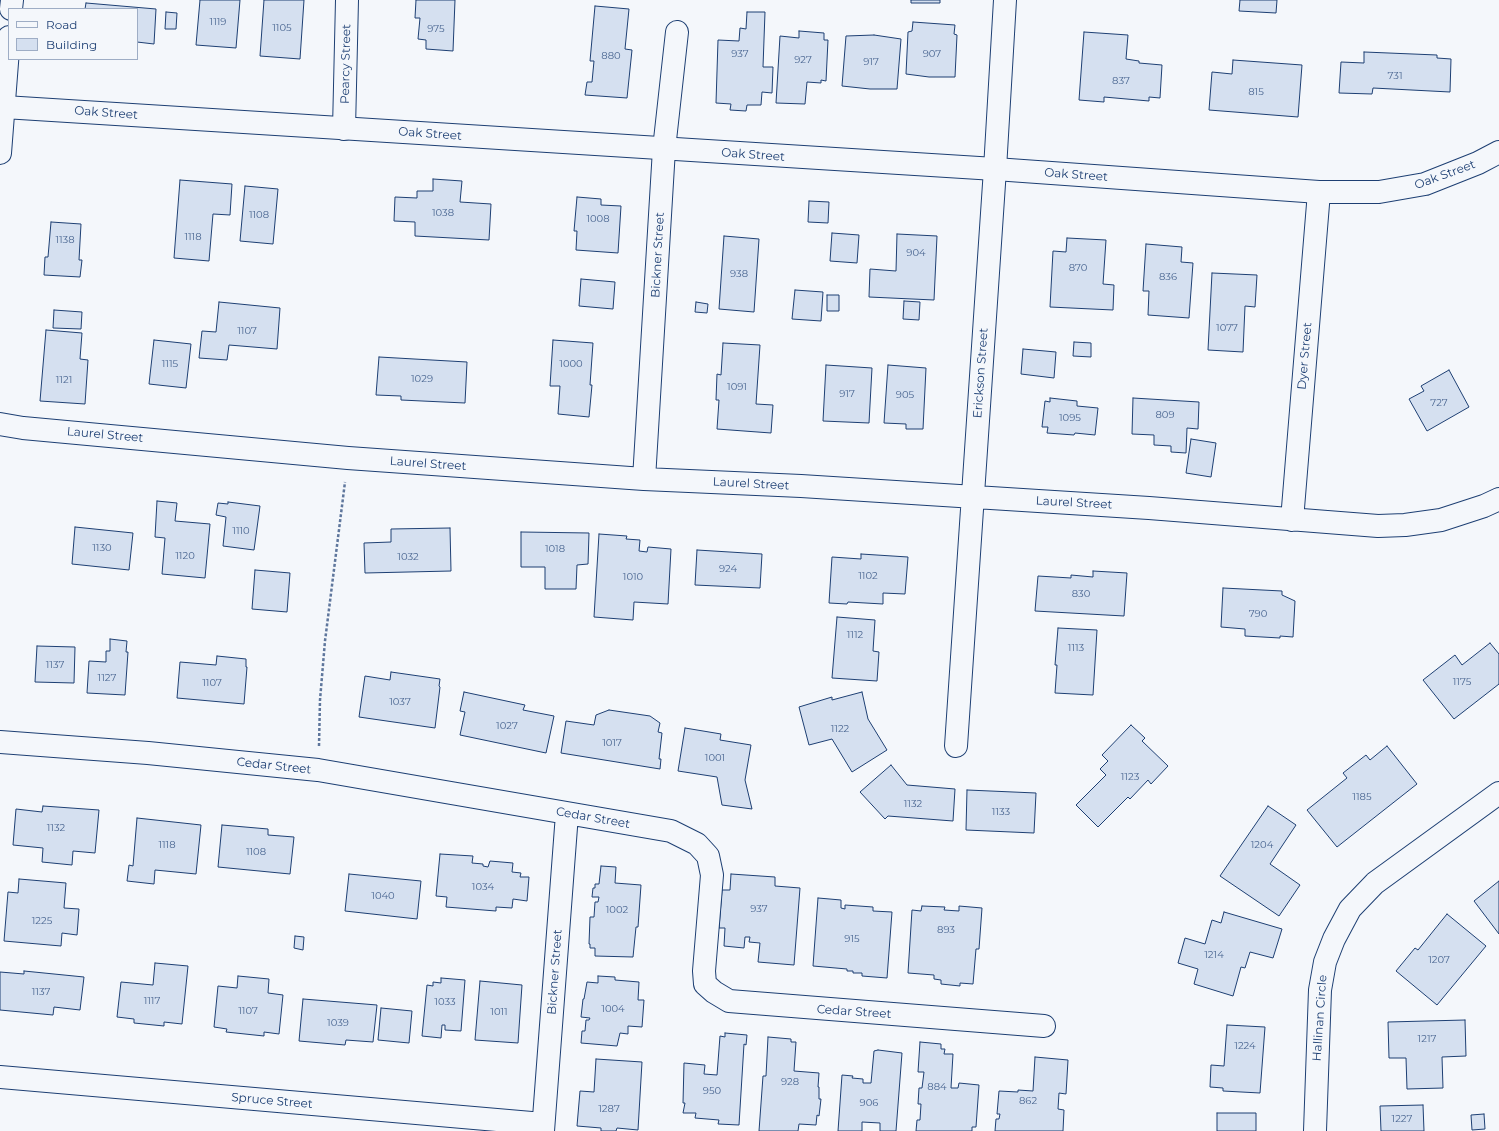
<!DOCTYPE html>
<style>
body{margin:0}
#map{position:relative;width:1499px;height:1131px;overflow:hidden;background:#f4f7fb;font-family:Montserrat,sans-serif}
canvas{display:block}
.legend{position:absolute;left:8px;top:8px;width:130px;height:52px;box-sizing:border-box;background:#f4f7fb;border:1px solid #9eadc5;margin:0;padding:5px 7px;list-style:none;font-size:12px;color:#1d3f73}
.legend li{display:flex;align-items:center;gap:8px;height:20px}
.legend b{width:20px;border:1px solid #9eadc5}
</style>
<div id="map">
<canvas width="1499" height="1131"></canvas>
<ul class="legend">
<li><b style="height:5px;background:#f4f7fb"></b>Road</li>
<li><b style="height:11px;background:#d5e0f0"></b>Building</li>
</ul>
</div>
<script>
const context = document.querySelector('canvas').getContext('2d');
context.lineJoin = 'round';
function paint(path, color) {
  context.fillStyle = color;
  context.fill(path, 'evenodd');
}
function poly(rows) {
  const path = new Path2D();
  for (const r of rows) {
    path.moveTo(r[0], r[1]);
    for (let i = 2; i < r.length; i += 2) path.lineTo(r[i], r[i + 1]);
  }
  return path;
}
function stroke(path, color, width, dash) {
  context.strokeStyle = color;
  context.lineWidth = width;
  context.lineCap = dash ? 'butt' : 'round';
  context.setLineDash(dash || []);
  context.stroke(path);
}
function drawText(font, color, halo, rows, align = 'center') {
  context.font = font + ' Montserrat,sans-serif';
  context.lineWidth = 3;
  context.setLineDash([]);
  context.textBaseline = 'middle';
  context.strokeStyle = halo;
  context.fillStyle = color;
  for (const [text, x, y, turn = 0] of rows) {
    context.save();
    context.translate(x, y);
    context.rotate((+turn || 0) * Math.PI / 180);
    context.textAlign = isNaN(turn) ? turn : align;
    if (halo) context.strokeText(text, 0, 0);
    context.fillText(text, 0, 0);
    context.restore();
  }
}
const building = poly([
 [200,0,240,0,236,48,196,45,200,0],
 [264,0,304,0,300,59,260,56,264,0],
 [416,0,455,0,453,51,426,49,426,40,418,39,420,18,415,18,416,0],
 [911,0,940,0,940,3,911,3,911,0],
 [1240,0,1277,0,1276,13,1239,11,1240,0],
 [86,3,156,9,154,44,137,42,137,9,85,9,86,3],
 [595,6,629,9,625,49,632,50,627,98,585,95,587,82,592,82,594,61,590,61,595,6],
 [166,12,177,13,176,29,165,29,166,12],
 [747,12,765,12,763,67,773,67,772,93,762,92,761,105,747,105,746,111,730,110,731,104,716,103,718,40,739,41,740,28,746,29,747,12],
 [913,22,955,25,954,34,957,35,955,77,929,77,906,74,908,32,912,31,913,22],
 [799,31,824,33,824,40,828,40,826,81,821,80,821,83,807,82,805,104,776,103,780,36,799,38,799,31],
 [1084,32,1128,35,1126,59,1139,61,1139,63,1162,65,1160,98,1149,97,1149,101,1104,97,1104,102,1079,100,1084,32],
 [874,35,901,39,897,89,870,89,842,86,846,36,874,35],
 [1364,52,1437,55,1437,58,1451,59,1450,92,1373,88,1372,94,1339,93,1341,62,1364,63,1364,52],
 [1233,60,1302,65,1298,117,1209,110,1212,72,1232,74,1233,60],
 [433,179,462,181,460,202,491,204,489,240,415,236,415,222,394,221,395,197,417,198,417,191,433,191,433,179],
 [180,180,232,184,230,215,213,214,209,261,174,258,180,180],
 [245,186,278,189,273,244,240,241,245,186],
 [577,197,601,199,601,205,621,206,618,253,576,250,577,231,574,231,577,197],
 [809,201,829,202,828,223,808,222,809,201],
 [51,222,81,224,79,260,82,260,80,277,44,275,45,257,48,257,51,222],
 [832,233,859,235,857,263,830,261,832,233],
 [897,234,937,236,934,300,869,297,870,269,896,271,897,234],
 [724,236,759,239,754,312,719,309,724,236],
 [1067,238,1106,240,1103,284,1114,285,1113,310,1050,307,1053,251,1066,252,1067,238],
 [1146,244,1182,247,1181,262,1193,263,1189,318,1148,315,1149,291,1143,291,1146,244],
 [1212,273,1257,275,1255,307,1245,306,1243,352,1208,350,1212,273],
 [581,279,615,282,613,309,579,306,581,279],
 [795,290,823,292,821,321,792,319,795,290],
 [827,295,839,295,839,311,827,311,827,295],
 [904,301,920,302,919,320,903,319,904,301],
 [219,302,280,308,277,349,229,345,227,360,199,358,202,331,216,332,219,302],
 [696,302,708,304,707,313,695,312,696,302],
 [54,310,82,312,81,329,53,328,54,310],
 [46,330,82,333,80,359,88,360,85,404,40,401,46,330],
 [154,340,191,344,186,388,149,384,154,340],
 [553,340,593,343,590,385,592,385,589,417,558,414,560,386,550,386,553,340],
 [1074,342,1091,343,1091,357,1073,356,1074,342],
 [723,343,760,345,756,404,773,405,771,433,717,429,719,400,716,400,717,374,721,375,723,343],
 [1023,349,1056,352,1054,378,1021,374,1023,349],
 [379,357,467,362,465,403,401,400,401,396,376,395,379,357],
 [826,365,872,368,869,423,823,421,826,365],
 [888,365,926,368,923,429,906,429,906,424,884,423,888,365],
 [1449,370,1469,407,1427,431,1409,399,1424,391,1421,386,1449,370],
 [1050,398,1077,401,1077,406,1098,408,1095,435,1075,433,1074,435,1047,433,1048,427,1042,427,1045,401,1050,402,1050,398],
 [1133,398,1199,402,1198,429,1187,428,1186,453,1171,452,1171,446,1154,445,1154,435,1132,434,1133,398],
 [1191,439,1216,443,1211,477,1186,473,1191,439],
 [157,501,177,503,175,521,210,524,205,578,162,574,165,538,155,537,157,501],
 [228,502,260,506,254,550,223,546,226,517,216,515,218,503,228,504,228,502],
 [75,527,133,533,129,570,72,564,75,527],
 [450,528,451,571,365,573,364,543,391,542,391,529,450,528],
 [521,532,589,533,588,564,577,565,576,589,545,589,545,567,521,567,521,532],
 [599,534,627,536,626,539,640,540,639,551,647,552,648,547,671,549,668,604,634,602,633,620,594,617,599,534],
 [697,550,762,554,760,588,695,585,697,550],
 [861,554,908,557,905,594,883,593,883,604,848,602,847,604,829,603,832,557,861,559,861,554],
 [255,570,290,573,287,612,252,609,255,570],
 [1093,571,1127,573,1124,616,1035,611,1038,576,1071,578,1071,575,1093,577,1093,571],
 [1223,588,1282,591,1282,595,1295,601,1293,637,1280,636,1280,638,1245,636,1245,629,1221,627,1223,588],
 [837,617,875,620,873,651,879,652,877,681,832,678,837,617],
 [1058,628,1097,630,1093,695,1055,693,1057,665,1055,665,1058,628],
 [110,639,127,641,126,652,128,652,125,695,87,693,89,661,106,662,106,651,110,651,110,639],
 [1490,643,1499,654,1499,684,1454,719,1423,680,1455,655,1462,665,1490,643],
 [37,646,75,647,74,683,35,682,37,646],
 [217,656,246,659,246,667,247,667,244,704,177,698,180,662,216,665,217,656],
 [391,672,440,679,439,686,440,687,435,728,359,717,365,676,390,680,391,672],
 [464,692,525,705,523,710,554,716,546,753,460,735,465,712,460,711,464,692],
 [862,692,868,719,887,750,852,772,832,739,809,745,799,707,832,697,832,700,862,692],
 [609,710,650,716,660,723,658,732,662,733,659,759,661,759,660,769,561,753,566,721,594,725,596,715,609,710],
 [1131,725,1145,738,1142,741,1168,766,1151,784,1148,780,1130,799,1128,797,1098,827,1076,805,1106,775,1100,769,1108,761,1102,755,1131,725],
 [685,728,721,734,720,740,751,745,745,780,752,809,722,805,717,777,678,771,685,728],
 [1387,746,1417,784,1337,847,1307,810,1347,778,1343,773,1366,755,1370,760,1387,746],
 [891,765,907,785,955,789,953,821,888,816,885,819,860,792,891,765],
 [967,790,1036,793,1034,833,966,830,967,790],
 [43,806,99,810,95,853,73,851,72,865,42,862,43,848,13,845,16,809,42,812,43,806],
 [1268,806,1296,825,1270,864,1300,885,1279,916,1220,876,1268,806],
 [137,818,201,825,196,874,155,870,154,884,127,881,129,865,133,866,137,818],
 [222,825,268,829,268,835,294,837,290,874,218,867,222,825],
 [440,854,473,856,472,863,483,864,483,866,488,867,490,861,513,863,512,872,521,873,520,877,529,877,527,901,513,899,512,908,496,907,496,911,446,907,447,897,436,896,440,854],
 [601,866,616,867,615,883,641,885,638,927,636,927,633,957,595,956,595,948,590,948,590,944,589,944,590,917,594,917,595,902,598,902,599,897,592,897,593,888,595,888,595,884,599,884,601,866],
 [349,874,421,881,417,919,345,911,349,874],
 [731,874,775,877,775,886,800,888,794,965,758,962,760,943,749,942,750,937,745,937,744,948,724,946,725,928,719,928,722,890,730,890,731,874],
 [19,879,66,883,64,908,79,909,77,935,62,933,61,946,4,941,8,892,18,893,19,879],
 [1499,881,1499,934,1474,901,1499,881],
 [818,898,841,900,841,908,845,909,845,905,873,907,873,911,892,912,887,978,862,976,862,973,853,973,853,971,847,971,847,969,813,966,818,898],
 [922,906,945,907,944,910,959,911,959,906,982,908,979,949,976,949,973,984,960,983,960,986,941,984,941,980,934,979,934,975,908,973,912,910,921,911,922,906],
 [1224,912,1282,929,1273,958,1250,952,1245,968,1241,967,1233,996,1194,984,1198,969,1178,963,1185,938,1205,944,1212,920,1221,923,1224,912],
 [1447,914,1486,946,1437,1005,1396,971,1415,948,1418,950,1447,914],
 [295,936,304,937,303,950,294,948,295,936],
 [155,963,188,966,182,1024,164,1022,164,1026,134,1023,134,1019,117,1017,121,982,153,985,155,963],
 [24,971,84,977,80,1010,54,1007,53,1015,0,1010,0,972,24,974,24,971],
 [238,976,269,979,268,993,283,995,279,1034,264,1032,264,1036,226,1032,227,1029,214,1027,218,986,237,988,238,976],
 [598,976,615,977,615,980,639,982,638,1000,644,1000,642,1027,628,1026,628,1034,620,1033,617,1046,581,1043,582,1031,585,1031,586,1020,589,1020,590,1018,581,1017,583,999,584,999,587,982,598,983,598,976],
 [441,978,465,980,461,1031,445,1030,445,1025,442,1025,441,1038,422,1036,427,985,433,986,433,982,441,983,441,978],
 [480,981,522,985,518,1043,475,1040,480,981],
 [303,999,377,1005,373,1042,346,1040,345,1045,299,1041,303,999],
 [381,1008,412,1011,409,1043,378,1040,381,1008],
 [1465,1020,1466,1056,1442,1057,1443,1088,1407,1089,1406,1058,1389,1058,1388,1022,1465,1020],
 [1227,1025,1265,1027,1260,1093,1223,1091,1223,1088,1210,1087,1211,1065,1224,1066,1227,1025],
 [725,1033,747,1035,746,1045,744,1044,739,1125,718,1124,719,1120,695,1118,696,1113,683,1113,685,1103,683,1103,684,1063,705,1065,704,1074,717,1075,720,1036,725,1037,725,1033],
 [768,1037,791,1039,791,1042,796,1042,794,1071,819,1073,818,1087,819,1087,819,1099,821,1099,819,1116,817,1115,816,1125,799,1124,798,1131,759,1131,763,1076,766,1076,768,1037],
 [920,1042,941,1044,941,1049,945,1049,944,1054,953,1054,951,1088,958,1088,959,1083,979,1085,976,1127,972,1127,972,1131,916,1131,917,1120,920,1120,921,1104,918,1104,919,1088,922,1088,924,1072,918,1072,920,1042],
 [878,1050,902,1053,896,1131,880,1131,880,1123,862,1122,862,1131,838,1131,842,1075,853,1076,852,1078,863,1079,863,1083,871,1083,874,1051,878,1050],
 [1035,1057,1068,1060,1066,1094,1059,1093,1058,1109,1064,1110,1063,1131,995,1131,996,1119,999,1119,1000,1114,997,1114,999,1091,1018,1092,1018,1090,1033,1091,1035,1057],
 [596,1059,642,1062,638,1130,617,1128,616,1131,601,1131,601,1128,577,1126,580,1091,594,1092,596,1059],
 [1423,1105,1424,1131,1381,1131,1380,1106,1423,1105],
 [1217,1113,1256,1113,1256,1131,1217,1131,1217,1113],
 [1484,1114,1485,1129,1472,1130,1471,1115,1484,1114]
]);
paint(building, '#d5e0f0');
stroke(building, '#1d3f73', 1);
const street = poly([
 [344,129,347,0],
 [0,424,23,428,348,458,644,479,801,486,1149,508,1378,526,1405,525,1441,520,1484,506,1499,499],
 [644,479,664,149,677,32],
 [1292,520,1319,192],
 [0,742,148,753,318,770,671,831,697,844,708,856,712,875,704,971,705,984,714,992,729,1001,1044,1026],
 [956,746,995,169,1005,0],
 [0,1077,543,1124],
 [543,1131,567,814],
 [1315,1131,1320,990,1325,962,1334,939,1350,909,1375,883,1499,793]
]);
const secondary = poly([
 [11,9,12,0],
 [4,107,995,169,1319,192,1379,192,1425,184,1478,163,1499,152],
 [0,153,9,37]
]);
stroke(street, '#1d3f73', 24);
stroke(secondary, '#1d3f73', 24);
stroke(poly([
 [319,746,320,700,325,641,345,482]
]), '#5e769c', 2.5, [3, 2]);
stroke(street, '#f4f7fb', 22);
stroke(secondary, '#f4f7fb', 22);
drawText('10px', '#4b6792', null, [
 ["1119",218,22],
 ["1105",282,28],
 ["975",436,29],
 ["937",740,54],
 ["907",932,54],
 ["880",611,56],
 ["927",803,60],
 ["917",871,62],
 ["731",1395,76],
 ["837",1121,81],
 ["815",1256,92],
 ["1038",443,213],
 ["1108",259,215],
 ["1008",598,219],
 ["1118",193,237],
 ["1138",65,240],
 ["904",916,253],
 ["870",1078,268],
 ["938",739,274],
 ["836",1168,277],
 ["1077",1227,328],
 ["1107",247,331],
 ["1115",170,364],
 ["1000",571,364],
 ["1029",422,379],
 ["1121",64,380],
 ["1091",737,387],
 ["917",847,394],
 ["905",905,395],
 ["727",1439,403],
 ["809",1165,415],
 ["1095",1070,418],
 ["1110",241,531],
 ["1130",102,548],
 ["1018",555,549],
 ["1120",185,556],
 ["1032",408,557],
 ["924",728,569],
 ["1102",868,576],
 ["1010",633,577],
 ["830",1081,594],
 ["790",1258,614],
 ["1112",855,635],
 ["1113",1076,648],
 ["1137",55,665],
 ["1127",107,678],
 ["1175",1462,682],
 ["1107",212,683],
 ["1037",400,702],
 ["1027",507,726],
 ["1122",840,729],
 ["1017",612,743],
 ["1001",715,758],
 ["1123",1130,777],
 ["1185",1362,797],
 ["1132",913,804],
 ["1133",1001,812],
 ["1132",56,828],
 ["1118",167,845],
 ["1204",1262,845],
 ["1108",256,852],
 ["1034",483,887],
 ["1040",383,896],
 ["937",759,909],
 ["1002",617,910],
 ["1225",42,921],
 ["893",946,930],
 ["915",852,939],
 ["1214",1214,955],
 ["1207",1439,960],
 ["1137",41,992],
 ["1117",152,1001],
 ["1033",445,1002],
 ["1004",613,1009],
 ["1107",248,1011],
 ["1011",499,1012],
 ["1039",338,1023],
 ["1217",1427,1039],
 ["1224",1245,1046],
 ["928",790,1082],
 ["884",937,1087],
 ["950",712,1091],
 ["862",1028,1101],
 ["906",869,1103],
 ["1287",609,1109],
 ["1227",1402,1119]
]);
drawText('12px', '#1d3f73', '#f4f7fb', [
 ["Pearcy Street",346,64,-89],
 ["Oak Street",106,113,4],
 ["Oak Street",430,134,4],
 ["Oak Street",753,155,4],
 ["Oak Street",1076,175,4],
 ["Oak Street",1445,175,-20],
 ["Bickner Street",658,255,-87],
 ["Dyer Street",1305,356,-85],
 ["Erickson Street",981,373,-86],
 ["Laurel Street",105,435,5],
 ["Laurel Street",428,464,4],
 ["Laurel Street",751,484,3],
 ["Laurel Street",1074,503,3],
 ["Cedar Street",274,766,6],
 ["Cedar Street",593,818,10],
 ["Bickner Street",555,972,-86],
 ["Cedar Street",854,1012,4],
 ["Hallinan Circle",1320,1018,-86],
 ["Spruce Street",272,1101,5]
]);
</script>
